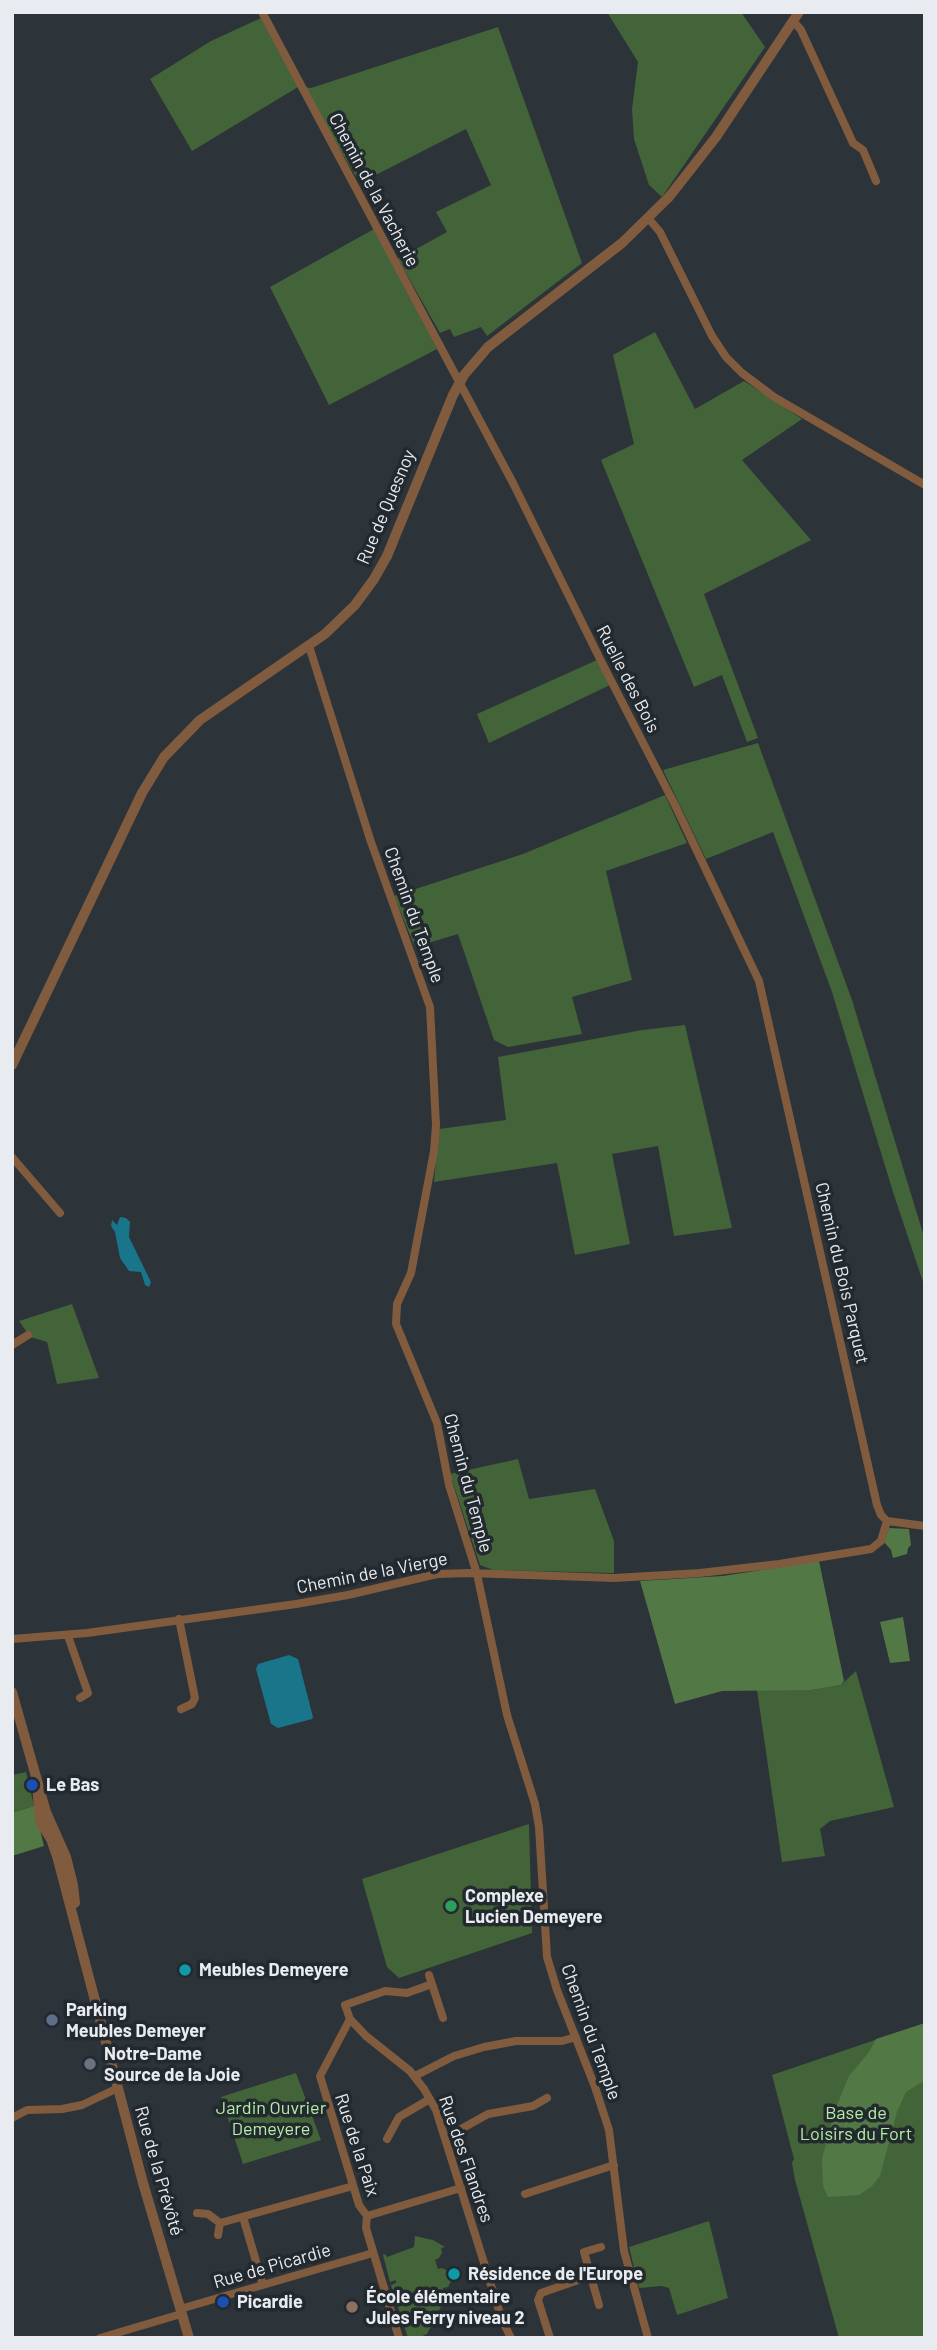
<!DOCTYPE html>
<meta charset="utf-8">
<style>
body{margin:0}
#map{position:relative;width:937px;height:2350px;overflow:hidden;background:#2c3339;font-family:Barlow,sans-serif}
canvas{display:block}
.frame{position:absolute;inset:0;border:14px solid #e8ecf0;pointer-events:none}
</style>
<div id="map">
<canvas width="937" height="2350"></canvas>
<div class="frame"></div>
</div>
<script>
const context = document.querySelector('canvas').getContext('2d');
context.lineJoin = 'round';
function paint(path, color) {
  context.fillStyle = color;
  context.fill(path, 'evenodd');
}
function poly(rows) {
  const path = new Path2D();
  for (const r of rows) {
    path.moveTo(r[0], r[1]);
    for (let i = 2; i < r.length; i += 2) path.lineTo(r[i], r[i + 1]);
  }
  return path;
}
function stroke(path, color, width, dash) {
  context.strokeStyle = color;
  context.lineWidth = width;
  context.lineCap = dash ? 'butt' : 'round';
  context.setLineDash(dash || []);
  context.stroke(path);
}
function drawText(font, color, halo, rows, align = 'center') {
  context.font = font + ' Barlow,sans-serif';
  context.lineWidth = 7;
  context.setLineDash([]);
  context.textBaseline = 'middle';
  context.strokeStyle = halo;
  context.fillStyle = color;
  for (const [text, x, y, turn = 0] of rows) {
    context.save();
    context.translate(x, y);
    context.rotate((+turn || 0) * Math.PI / 180);
    context.textAlign = isNaN(turn) ? turn : align;
    if (halo) context.strokeText(text, 0, 0);
    context.fillText(text, 0, 0);
    context.restore();
  }
}
paint(poly([
 [607,12,741,12,765,47,662,197,649,185,634,139,632,109,638,62],
 [261,18,298,87,192,151,150,79,211,41],
 [498,27,582,263,487,336,481,327,454,337,450,329,440,333,398,259,447,232,436,212,491,185,466,129,360,183,302,87,311,88],
 [374,229,437,349,329,405,270,287],
 [655,332,695,409,744,381,802,419,742,460,811,540,704,594,758,738,747,742,722,675,694,687,601,460,634,444,613,355],
 [597,660,610,685,489,743,477,714],
 [758,743,852,1000,925,1240,925,1288,893,1192,832,992,773,832,706,859,663,770],
 [665,795,687,843,606,871,632,980,572,997,582,1034,508,1047,494,1040,458,934,415,947,394,896,523,854],
 [685,1025,732,1228,674,1236,658,1146,612,1154,630,1244,575,1255,557,1163,434,1182,439,1129,506,1120,498,1057,642,1030],
 [72,1304,99,1378,57,1384,47,1342,30,1337,19,1321],
 [518,1459,529,1499,595,1489,614,1541,614,1573,493,1570,480,1565,450,1474],
 [856,1671,894,1807,830,1821,820,1829,825,1856,782,1862,757,1690,812,1690,841,1685],
 [26,1772,34,1806,12,1813,12,1775],
 [529,1824,532,1933,399,1978,387,1967,362,1879],
 [925,2023,925,2338,839,2338,795,2180,792,2163,794,2159,772,2075],
 [296,2073,321,2140,243,2164,221,2097],
 [709,2221,728,2298,677,2315,669,2288,662,2286,639,2288,629,2247],
 [415,2236,433,2240,445,2247,441,2248,442,2253,439,2258,435,2260,438,2269,442,2268,448,2271,451,2281,448,2287,443,2288,446,2297,427,2334,418,2338,408,2338,391,2285,396,2283,396,2280,390,2282,383,2255,385,2254,387,2257,414,2247]
]), '#436438');
paint(poly([
 [889,1528,909,1529,911,1545,908,1548,907,1554,893,1558,891,1550,884,1542],
 [819,1561,844,1681,841,1685,812,1690,722,1691,675,1704,640,1581,723,1576],
 [903,1617,910,1661,890,1663,880,1622],
 [34,1806,44,1846,12,1856,12,1813],
 [925,2023,925,2080,906,2092,897,2112,880,2176,871,2187,859,2195,828,2197,823,2186,822,2159,835,2110,849,2076,869,2052,876,2039]
]), '#527846');
paint(poly([
 [120,1217,126,1218,130,1222,129,1237,151,1282,149,1287,145,1285,141,1272,129,1271,120,1258,115,1232,111,1226,112,1220,117,1225],
 [289,1655,298,1659,313,1717,312,1719,278,1728,271,1724,256,1669,258,1664]
]), '#19758a');
stroke(poly([
 [262,12,513,483,601,661,675,805,759,981,877,1505,881,1515,887,1521,925,1526],
 [793,21,801,30,853,143,863,150,876,181],
 [648,218,660,232,712,336,726,357,742,373,774,397,925,485],
 [309,646,371,842,430,1007,436,1125,434,1151,411,1273,397,1304,396,1324,437,1423,449,1485,477,1574,507,1715,535,1804,539,1827,547,1957,557,1990,595,2087,609,2130,624,2251,648,2338],
 [12,1157,60,1213],
 [12,1345,28,1335],
 [179,1619,195,1698,192,1704,181,1709],
 [68,1636,88,1693,80,1698],
 [12,1639,87,1633,296,1604,348,1595,437,1574,469,1573,614,1578,700,1573,779,1564,871,1549,881,1541,887,1521],
 [429,1975,443,2018],
 [350,2019,366,2036,410,2071,424,2089,436,2110,502,2320,511,2338],
 [415,2076,454,2056,484,2047,516,2041,562,2041,576,2037],
 [12,2118,27,2110,62,2109,82,2105,118,2088],
 [445,2138,488,2114,533,2106,547,2098],
 [387,2139,399,2117,430,2099],
 [525,2194,614,2165],
 [197,2213,208,2214,220,2223,218,2235],
 [367,2216,461,2188],
 [243,2217,263,2285],
 [220,2223,353,2186],
 [599,2305,584,2252,601,2247],
 [180,2309,373,2253],
 [100,2338,181,2314],
 [399,2338,366,2228,367,2216,359,2205,320,2076,350,2019,345,2005,385,1991,407,1993,432,1984],
 [550,2338,538,2300,541,2293,590,2276]
]), '#815b3d', 8);
stroke(poly([
 [12,1065,142,793,164,757,200,720,325,634,355,605,374,579,387,556,453,395,464,375,488,347,622,243,669,197,716,137,799,12],
 [12,1692,46,1812,66,1857,73,1885,75,1903],
 [37,1783,40,1822,51,1839,57,1856,143,2183,189,2338]
]), '#815b3d', 10);
for (const [x, y, r, color] of [
 [32,1785,7,"#1a4fb4"],
 [451,1906,7,"#2e9e5b"],
 [185,1970,7,"#0f9aa8"],
 [52,2020,7,"#5c6f8a"],
 [90,2064,7,"#6b7280"],
 [454,2274,7,"#0f9aa8"],
 [223,2302,7,"#1a4fb4"],
 [352,2307,7,"#8d6e63"]
]) {
  const dot = new Path2D();
  dot.arc(x, y, r, 0, 2 * Math.PI);
  context.fillStyle = color;
  context.fill(dot);
  stroke(dot, '#22292f', 2.5);
}
drawText('18px', '#e8ecf0', '#22292f', [
 ["Chemin de la Vacherie",374,190,62],
 ["Rue de Quesnoy",386,507,-67],
 ["Ruelle des Bois",628,679,63],
 ["Chemin du Temple",414,915,70],
 ["Chemin du Bois Parquet",842,1273,77],
 ["Chemin du Temple",468,1483,75],
 ["Chemin de la Vierge",372,1573,-11],
 ["Chemin du Temple",591,2032,70],
 ["Rue de la Paix",357,2145,72],
 ["Rue des Flandres",466,2159,71],
 ["Rue de la Prévôté",159,2171,74],
 ["Rue de Picardie",272,2266,-16]
]);
drawText('bold 18px', '#e8ecf0', '#22292f', [
 ["Le Bas",46,1785],
 ["Complexe",465,1896],
 ["Lucien Demeyere",465,1917],
 ["Meubles Demeyere",199,1970],
 ["Parking",66,2010],
 ["Meubles Demeyer",66,2031],
 ["Notre-Dame",104,2054],
 ["Source de la Joie",104,2075],
 ["Résidence de l'Europe",468,2274],
 ["École élémentaire",366,2297],
 ["Jules Ferry niveau 2",366,2318],
 ["Picardie",237,2302]
], 'left');
drawText('18px', '#b5efa3', '#22292f', [
 ["Jardin Ouvrier",271,2108],
 ["Demeyere",271,2129],
 ["Base de",856,2113],
 ["Loisirs du Fort",856,2134]
]);
</script>
